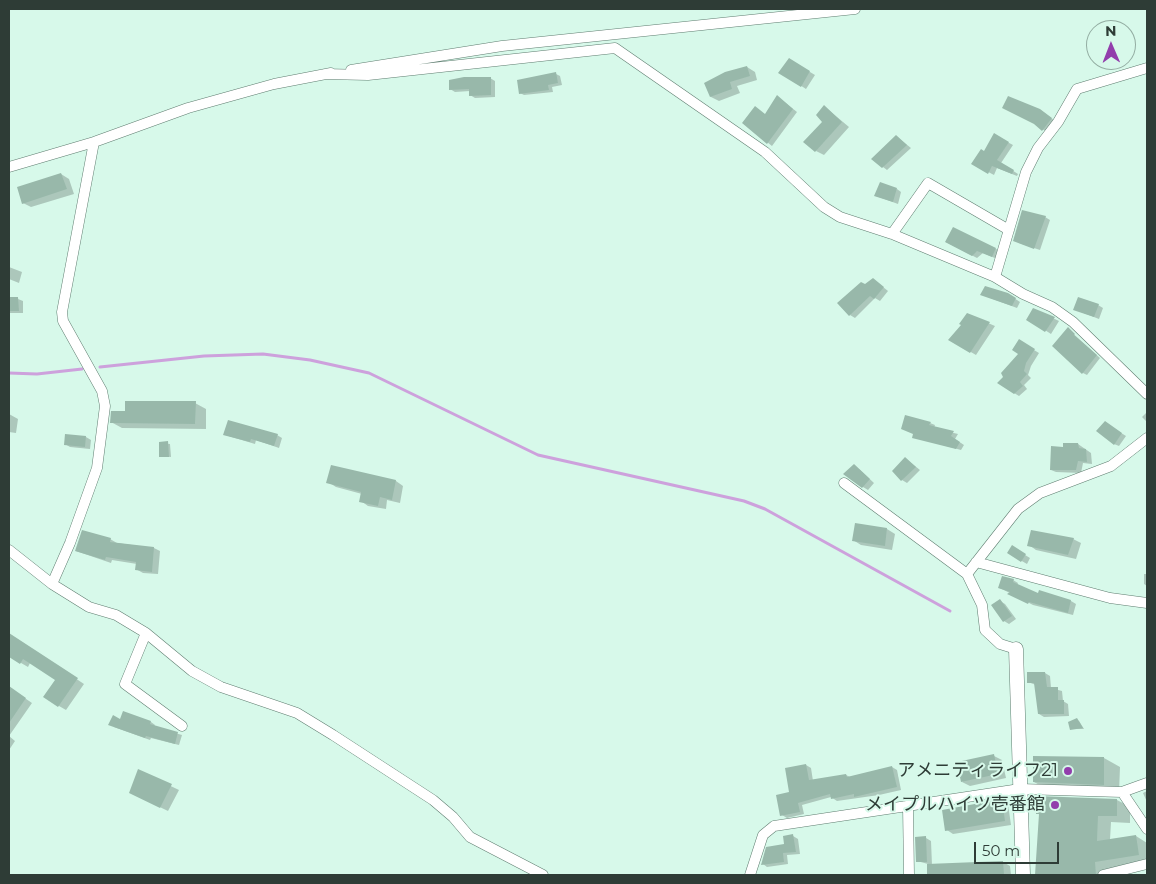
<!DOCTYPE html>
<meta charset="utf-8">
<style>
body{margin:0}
#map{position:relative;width:1156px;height:884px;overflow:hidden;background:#d7f9ea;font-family:Montserrat,sans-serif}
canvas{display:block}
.frame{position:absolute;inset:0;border:10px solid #2e3c36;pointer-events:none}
.north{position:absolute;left:1086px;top:20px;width:50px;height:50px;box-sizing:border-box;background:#d7f9ea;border:1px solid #93ada2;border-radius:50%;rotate:359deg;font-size:14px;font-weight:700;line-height:20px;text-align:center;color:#2e3c36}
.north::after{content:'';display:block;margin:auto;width:18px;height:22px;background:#923eac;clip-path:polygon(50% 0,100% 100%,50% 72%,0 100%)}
.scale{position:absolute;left:974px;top:842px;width:85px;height:22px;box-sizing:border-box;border:2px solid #2e3c36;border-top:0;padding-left:6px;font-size:15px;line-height:18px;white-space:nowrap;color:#2e3c36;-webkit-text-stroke:4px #d7f9ea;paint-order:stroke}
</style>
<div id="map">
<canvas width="1156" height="884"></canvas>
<div class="frame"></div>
<div class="north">N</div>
<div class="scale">50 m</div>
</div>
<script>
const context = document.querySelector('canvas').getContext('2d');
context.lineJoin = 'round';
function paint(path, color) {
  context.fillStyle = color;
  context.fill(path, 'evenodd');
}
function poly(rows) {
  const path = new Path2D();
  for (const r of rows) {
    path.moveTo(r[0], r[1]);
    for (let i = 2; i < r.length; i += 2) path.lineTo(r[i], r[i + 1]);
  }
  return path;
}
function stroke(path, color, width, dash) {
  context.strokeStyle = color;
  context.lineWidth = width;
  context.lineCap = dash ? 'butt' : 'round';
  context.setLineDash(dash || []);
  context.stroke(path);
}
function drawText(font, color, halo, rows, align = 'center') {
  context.font = font + ' Montserrat,"Noto Sans JP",sans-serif';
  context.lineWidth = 4;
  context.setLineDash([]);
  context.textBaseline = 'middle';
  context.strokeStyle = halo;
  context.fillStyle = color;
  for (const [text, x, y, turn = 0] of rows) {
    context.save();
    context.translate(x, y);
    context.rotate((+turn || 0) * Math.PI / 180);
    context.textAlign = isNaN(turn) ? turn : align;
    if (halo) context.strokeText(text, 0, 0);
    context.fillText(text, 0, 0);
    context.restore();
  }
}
paint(poly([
 [790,60,815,75,806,89,780,72],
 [747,67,755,72,757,80,737,86,740,93,719,101,711,97,706,83],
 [556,74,560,76,562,85,552,87,553,92,524,95,520,93],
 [490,78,495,81,495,97,475,98,470,95,470,91,455,92,450,89],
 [782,100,797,112,772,146,743,123,765,115],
 [825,107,849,127,824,155,816,151,824,122],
 [1045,114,1057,122,1048,133,1035,124],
 [994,135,1013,145,1001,163,1018,174,1017,176,997,168,994,175,973,164,984,153],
 [896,136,911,148,887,170,883,167],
 [61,174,69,179,74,194,31,207,23,203],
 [897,189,901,192,898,204,876,196],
 [1045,217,1050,220,1040,250,1019,243],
 [946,242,996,249,1000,251,997,259,983,253,977,258],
 [9,267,22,272,19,283,9,279],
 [878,283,888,291,880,301,875,298,855,318,850,315,865,286],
 [1008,294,1020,302,1017,308,982,295],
 [9,299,18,299,23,301,23,313,9,313],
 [1098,305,1103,308,1099,319,1081,312],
 [1034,309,1059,321,1051,334,1028,319],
 [967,314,995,326,976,355,950,340,963,325],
 [1068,329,1100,358,1087,375,1083,373],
 [1019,341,1039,353,1031,366,1028,375,1031,378,1024,385,1027,389,1019,396,1014,393,1020,354],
 [195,403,206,409,206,429,122,428,111,422,126,413],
 [1147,412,1147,422,1142,417],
 [9,414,18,419,16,433,9,432],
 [930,423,935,425,934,428,958,434,955,439,964,445,961,450,913,437],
 [1110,426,1126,436,1119,446,1114,444],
 [225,435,277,435,282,438,279,448,256,440,255,444],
 [86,437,91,440,90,449,70,447,65,444],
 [160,443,170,444,171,457,161,456],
 [1078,444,1091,453,1092,464,1083,463,1081,473,1056,472,1051,470,1064,448],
 [905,458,920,470,907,483,902,480],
 [859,469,874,483,868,490,863,487],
 [396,481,403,486,400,503,387,500,386,509,368,506,361,501,362,494,336,487,328,482],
 [856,524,887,529,895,534,892,550,861,545,853,540],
 [110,539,117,543,154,548,160,551,158,574,143,573,136,569,137,564,112,560,111,563,76,551],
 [1073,539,1081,543,1076,559,1036,550,1029,545],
 [1012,547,1030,558,1027,564,1008,553],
 [1144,574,1147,574,1147,586,1144,584],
 [1013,580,1018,583,1017,586,1039,595,1040,592,1071,601,1076,604,1073,615,1033,605,1000,588],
 [1000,601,1005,604,1016,619,1009,624,1004,621],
 [9,634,84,684,66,710,59,706,57,679,30,663,28,667,9,656],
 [1045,673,1050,676,1051,688,1062,691,1063,701,1068,704,1069,716,1044,717,1039,714,1036,685,1028,682],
 [10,688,32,703,9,736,9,690],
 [124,713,151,722,155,725,154,727,182,735,179,745,151,738,150,740,114,727,121,720],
 [1077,720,1079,721,1084,729,1071,729],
 [9,736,15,741,9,750],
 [994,756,1002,760,1006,778,970,786,962,782],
 [1104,758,1120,767,1119,793,1050,791,1034,782],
 [806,765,811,768,813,781,846,775,850,777,892,767,897,770,901,790,879,795,837,801,831,797,802,805,804,814,787,818,782,815,790,793],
 [139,771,179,790,168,811,139,797],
 [1147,791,1147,802,1143,793],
 [1001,800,1008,804,1011,825,953,834,947,830],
 [1117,800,1130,807,1130,823,1111,822,1110,840,1136,836,1147,843,1147,863,1108,875,1033,875,1036,874,1040,815,1037,813],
 [793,836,798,839,800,854,787,855,788,864,767,867,763,864],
 [926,838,931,841,932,865,1003,862,1010,866,1011,875,928,875,928,864,917,861]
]), '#0003');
stroke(poly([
 [100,367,204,356,263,354,310,360,369,373,538,455,744,501,765,509,950,611],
 [9,373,37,374,82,369]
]), '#cda1dc', 3);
paint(poly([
 [789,58,810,71,801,87,778,73],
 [747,66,750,76,730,82,732,89,710,97,704,83,725,72],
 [556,72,558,83,548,85,549,90,519,94,517,80],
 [464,77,491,77,491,95,469,96,469,89,449,90,449,80],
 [777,95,793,109,767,144,742,123,755,106,765,114],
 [1008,96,1040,109,1052,118,1042,131,1034,124,1002,108],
 [824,105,842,122,815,152,803,142,822,122,816,115],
 [994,133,1009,142,997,160,1014,170,1012,174,992,166,988,174,971,164,981,149,984,151],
 [896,135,907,145,882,168,871,159],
 [61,173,67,189,22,204,17,187],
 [880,182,897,188,893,202,874,196],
 [1022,210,1046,216,1034,249,1013,241],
 [953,227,996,248,992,257,977,251,972,256,945,242],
 [873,278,884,287,874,299,870,296,849,316,837,303,861,282,865,284],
 [985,286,1008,293,1016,298,1012,306,980,295],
 [9,297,18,297,19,311,9,311],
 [1078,297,1099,304,1094,317,1073,310],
 [1033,308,1055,317,1045,332,1026,320],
 [967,313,990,322,970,353,948,340,961,325,959,324],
 [1068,327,1075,334,1074,335,1097,355,1082,374,1052,346],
 [1019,339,1035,349,1026,363,1024,371,1027,374,1020,382,1023,386,1014,394,997,383,1003,377,1001,373,1018,354,1012,350],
 [125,401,196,401,195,424,110,423,111,411,125,411],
 [905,415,931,422,929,425,954,431,951,436,960,442,956,449,912,438,913,434,901,429],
 [228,420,278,434,274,446,251,439,250,442,223,435],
 [1105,421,1122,433,1114,445,1096,431],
 [65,434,86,436,85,447,64,445],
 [168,441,169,457,159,457,159,442],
 [1063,443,1078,443,1079,448,1086,449,1087,462,1078,461,1076,470,1050,470,1051,446,1063,447],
 [905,457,916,467,901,481,892,471],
 [854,464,870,479,862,488,843,474],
 [331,465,396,480,392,500,380,497,378,506,359,502,361,492,326,483],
 [855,523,887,528,885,546,852,541],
 [82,530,111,538,110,542,154,547,152,572,135,570,136,562,106,557,105,560,75,551],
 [1031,530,1074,538,1068,555,1027,546],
 [1012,545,1026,554,1021,562,1007,553],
 [1002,576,1014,579,1013,582,1038,593,1039,590,1071,600,1068,613,1029,602,1028,604,1007,594,1010,592,998,588],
 [1000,599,1012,616,1003,622,991,605],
 [9,633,78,678,58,707,43,697,55,680,23,659,20,664,9,657],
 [1027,672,1045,672,1047,687,1058,687,1058,700,1064,700,1064,714,1038,714,1034,683,1027,683],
 [9,686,26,698,9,723],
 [123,711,151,721,150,724,178,732,175,744,146,736,145,738,108,725,113,715,120,719],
 [1077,718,1083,728,1070,730,1068,722],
 [994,754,998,774,961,782,957,762],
 [1033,756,1104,757,1104,785,1033,782],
 [806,764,809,780,846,774,847,777,892,766,897,787,854,797,854,794,831,799,830,794,798,803,800,812,780,816,776,795,789,792,785,768],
 [138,769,172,784,160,808,129,793],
 [1036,796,1117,799,1117,816,1098,816,1097,841,1136,835,1139,855,1095,862,1096,875,1035,875,1039,814,1036,814],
 [1002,799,1005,821,945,831,942,810],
 [793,834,796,852,783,853,784,862,761,865,766,847,784,844,783,836],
 [926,836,927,862,916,862,915,837],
 [1003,861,1004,874,927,875,927,864]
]), '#98b8aa');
const street = poly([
 [351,70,502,46,855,9],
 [325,74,368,75,615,48,765,152,824,207,840,217,892,234,995,277,1023,294,1052,307,1073,322,1147,394],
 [9,167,94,142,188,108,274,84,331,73],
 [892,234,928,183,1009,230],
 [995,277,1026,172,1038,148,1058,122,1077,89,1147,68],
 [844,483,967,574,982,605,985,630,1000,644,1016,649],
 [9,550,52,584,89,607,116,615,146,633,192,671,221,687,297,713,333,735,433,800,453,817,470,837,543,875],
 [976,562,1110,598,1147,603],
 [967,574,1018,509,1040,493,1111,466,1147,438],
 [52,584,70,543,97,468,105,406,102,391,63,321,62,312,94,142],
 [146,633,125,684,182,726],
 [1122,792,1147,829],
 [908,806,909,875],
 [750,875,763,835,774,826,1020,789,1122,792,1147,783],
 [1103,875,1147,864]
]);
const secondary = poly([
 [1016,649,1023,875]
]);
stroke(street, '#5f7d70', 11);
stroke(secondary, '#5f7d70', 15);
stroke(street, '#fff', 10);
stroke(secondary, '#fff', 14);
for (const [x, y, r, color] of [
 [1068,771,5,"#923eac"],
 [1055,805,5,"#923eac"]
]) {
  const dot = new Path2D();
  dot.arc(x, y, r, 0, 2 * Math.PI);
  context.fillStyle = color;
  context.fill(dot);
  stroke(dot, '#d7f9ea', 2);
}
drawText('18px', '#2e3c36', '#d7f9ea', [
 ["アメニティライフ21",1058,771],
 ["メイプルハイツ壱番館",1045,805]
], 'right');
</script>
